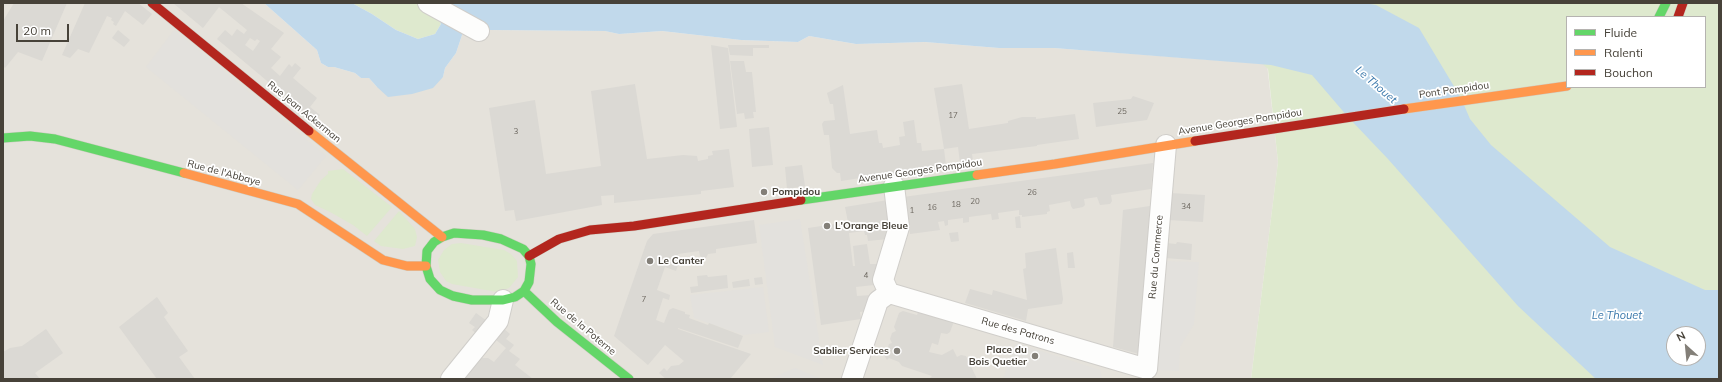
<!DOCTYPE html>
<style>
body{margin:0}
#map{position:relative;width:1722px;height:382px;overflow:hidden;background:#f2f0ec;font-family:Mulish,sans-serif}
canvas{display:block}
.frame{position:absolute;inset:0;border:4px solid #474239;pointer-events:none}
.legend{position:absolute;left:1566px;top:16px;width:140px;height:72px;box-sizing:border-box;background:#fff;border:1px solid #b5b3b0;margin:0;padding:5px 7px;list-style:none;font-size:12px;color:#474239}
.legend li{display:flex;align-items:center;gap:8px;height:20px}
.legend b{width:20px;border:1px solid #b5b3b0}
.north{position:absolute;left:1666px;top:326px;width:40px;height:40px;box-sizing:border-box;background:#fff;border:1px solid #b5b3b0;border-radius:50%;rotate:333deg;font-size:11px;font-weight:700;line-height:16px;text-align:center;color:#474239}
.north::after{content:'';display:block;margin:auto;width:14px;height:18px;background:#837f78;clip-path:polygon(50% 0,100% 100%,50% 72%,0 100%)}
.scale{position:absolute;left:16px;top:24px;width:53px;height:18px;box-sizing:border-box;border:2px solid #474239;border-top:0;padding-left:5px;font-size:12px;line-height:14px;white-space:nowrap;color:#474239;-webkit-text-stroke:3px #fff;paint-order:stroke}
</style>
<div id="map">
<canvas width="1722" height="382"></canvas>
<div class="frame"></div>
<ul class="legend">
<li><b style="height:5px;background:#63d668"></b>Fluide</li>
<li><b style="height:5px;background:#ff974d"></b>Ralenti</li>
<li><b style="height:5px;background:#b3261e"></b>Bouchon</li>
</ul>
<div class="north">N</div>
<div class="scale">20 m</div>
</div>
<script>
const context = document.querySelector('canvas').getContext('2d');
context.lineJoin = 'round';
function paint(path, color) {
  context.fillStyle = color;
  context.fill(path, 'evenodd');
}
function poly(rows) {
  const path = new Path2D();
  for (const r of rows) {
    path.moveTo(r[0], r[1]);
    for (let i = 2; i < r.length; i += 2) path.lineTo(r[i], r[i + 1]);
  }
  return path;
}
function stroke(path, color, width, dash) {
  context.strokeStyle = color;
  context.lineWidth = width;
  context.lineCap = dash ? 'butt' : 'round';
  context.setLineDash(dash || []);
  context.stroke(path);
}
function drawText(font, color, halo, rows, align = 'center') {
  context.font = font + ' Mulish,sans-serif';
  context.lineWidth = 3.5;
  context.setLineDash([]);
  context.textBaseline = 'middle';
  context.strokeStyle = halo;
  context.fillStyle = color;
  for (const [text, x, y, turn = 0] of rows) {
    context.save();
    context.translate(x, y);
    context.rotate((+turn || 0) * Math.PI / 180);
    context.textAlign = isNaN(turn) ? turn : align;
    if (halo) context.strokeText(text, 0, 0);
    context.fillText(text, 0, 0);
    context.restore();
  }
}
paint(poly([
 [3,3,264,3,317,50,321,63,328,67,334,67,355,73,361,78,369,78,377,87,443,77,445,68,456,53,463,32,482,24,490,30,605,31,619,34,662,31,741,40,798,42,809,36,856,44,925,42,999,48,1054,48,1267,64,1278,162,1251,379,3,379]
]), '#e5e2db');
paint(poly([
 [352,3,439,3,436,13,441,24,435,34,418,39,396,30,372,14],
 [1199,3,1719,3,1719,379,1251,379,1278,162,1268,69],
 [1567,17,1705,17,1705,87,1567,87],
 [1674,334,1698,334,1698,358,1674,358],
 [343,169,392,207,367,236,353,225,330,212,315,205,311,199,312,194,321,180,328,174,328,171],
 [399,211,415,229,417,237,415,246,403,249,381,246,374,241],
 [461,243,504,250,511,254,517,261,518,277,509,288,497,292,452,284,446,281,440,272,438,260,444,250,452,244]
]), '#dee9ce');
paint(poly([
 [174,30,326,156,298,190,146,67],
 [800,219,823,365,775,347,759,225],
 [1164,261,1199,262,1194,324,1180,347,1179,371,1158,370,1153,353],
 [763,287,769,332,744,335,694,318,690,295],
 [1016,343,1100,370,1102,379,1003,379],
 [795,368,822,379,769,379]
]), '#e3e1dd');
paint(poly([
 [264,3,352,3,372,14,396,30,418,39,435,34,441,24,436,13,439,3,1365,3,1376,5,1419,28,1461,98,1470,119,1491,145,1610,247,1705,290,1719,290,1719,379,1596,379,1518,306,1388,159,1348,117,1312,75,1271,65,1054,48,999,48,925,42,856,44,809,36,798,42,741,40,662,31,619,34,605,31,490,30,482,24,463,32,456,53,445,68,443,77,433,88,412,94,388,97,377,87,369,78,361,78,355,73,334,67,328,67,321,63,317,50],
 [1674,334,1698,334,1698,358,1674,358]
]), '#c1d9eb');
paint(poly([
 [14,3,67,3,42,61,18,52,5,68,3,66,3,21],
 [85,3,138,3,152,14,143,25,125,11,116,26,113,24,114,22,111,20,112,18,107,16,89,53,78,49,70,58,62,55],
 [173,3,241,3,284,33,271,49,281,57,271,68,280,76,289,64,292,67,295,63,301,68,293,78,317,98,310,107,320,115,315,121,217,39,225,30,232,36,237,29,244,34,247,30,219,7,203,28],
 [250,38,255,41,257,39,260,41,253,51,245,45],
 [118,30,130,40,124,47,112,38],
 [711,45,728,48,737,127,720,129],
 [728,45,769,45,769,48,753,48,753,56,730,55],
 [730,61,744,61,746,72,752,72,756,112,753,112,754,118,745,119,744,113,737,114],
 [635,84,647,159,683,155,697,156,698,161,708,159,708,156,713,155,712,151,729,149,734,187,701,191,701,194,614,203,614,195,601,196,602,205,516,221,514,210,505,211,489,108,535,100,546,174,601,166,591,91],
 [962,84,969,129,1008,123,1008,121,1022,117,1036,117,1036,119,1075,114,1079,139,1037,145,1037,146,972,154,973,161,960,163,958,147,944,149,946,165,841,181,840,173,837,173,832,168,829,135,824,135,822,124,824,121,835,120,833,104,830,104,827,93,843,85,850,134,877,130,879,143,882,143,883,148,900,145,899,137,905,136,903,122,914,120,917,143,921,143,922,151,944,149,934,88],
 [1133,96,1154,103,1147,120,1096,127,1093,103,1131,99],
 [769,127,773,165,752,167,749,129],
 [1153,163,1151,189,1111,195,1112,201,1110,204,1100,205,1097,197,1084,199,1085,205,1083,207,1073,209,1071,206,1070,201,1049,205,1050,211,1047,212,1047,214,1022,217,1022,215,1019,215,1019,210,998,213,999,219,992,220,991,214,969,217,969,222,963,223,963,218,948,220,948,225,945,226,944,221,938,222,940,230,910,234,909,226,908,226,903,197],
 [802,165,805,186,787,189,785,167],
 [1170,193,1205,195,1203,222,1168,220],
 [888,200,892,228,888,239,868,241,867,235,865,235,864,231,849,233,853,266,855,266,853,246,867,244,870,264,881,264,874,285,856,287,857,296,871,295,866,311,860,312,861,319,821,325,808,228,848,222,845,207],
 [1150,206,1139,354,1113,347,1123,210],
 [1020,216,1021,228,1016,228,1015,217],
 [754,220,757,243,716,249,716,253,708,254,706,258,703,258,700,256,699,251,678,254,679,262,676,271,665,267,657,290,670,295,669,300,663,298,656,320,664,323,669,310,673,308,685,312,685,314,690,315,689,318,708,325,709,323,743,336,738,348,678,328,678,329,751,354,730,379,666,379,659,373,664,368,667,371,671,366,679,365,684,361,665,345,648,365,614,336,647,241,653,234],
 [958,232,959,241,951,242,949,233],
 [1177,242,1192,244,1191,260,1165,258,1166,243,1176,244],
 [1056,248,1063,299,1062,304,1028,309,1026,321,965,303,970,289,992,295,993,290,1027,300,1023,269,1026,268,1025,253],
 [1073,252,1075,268,1068,268,1067,253],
 [707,275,708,277,727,275,728,288,691,293,690,287,698,286,697,276],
 [762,277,763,284,755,285,754,278],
 [749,279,750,286,733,288,732,282],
 [157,297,168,313,164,317,188,351,179,357,195,379,157,379,119,327],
 [903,311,917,315,918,312,952,322,953,324,950,332,947,334,941,333,938,345,932,343,929,352,942,355,953,349,957,357,961,355,966,356,977,379,929,379,932,376,902,366,899,362,889,358,887,360,884,355,886,353,889,344,892,343,890,339,892,333,896,331,894,327,899,313],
 [476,313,487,321,477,334,472,330,475,327,469,323],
 [503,328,510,334,506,339,514,345,509,351,520,359,515,365,533,379,463,379,480,358,488,358,494,362,506,348,495,339],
 [46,329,63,353,35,373,40,379,3,379,3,352,10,348,22,346]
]), '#dbd9d4');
const street = poly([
 [428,3,479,31],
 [889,293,1147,369,1166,145],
 [889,293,883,280,899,227,894,186],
 [451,379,498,321,503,300],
 [852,379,878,301,889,293]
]);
const fast = poly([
 [1659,17,1666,3],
 [3,138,30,136,55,139,184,173],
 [801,200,977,175],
 [454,233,483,235,501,239,523,249,529,256,531,264,529,282,524,291,515,297,503,300,472,300,453,296,440,290,430,279,426,266,427,251,434,242,442,237,454,233],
 [524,291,557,322,629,379]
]);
const slow = poly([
 [1404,109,1567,86],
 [309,131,442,237],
 [184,173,298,204,383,260,407,266,426,266],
 [977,175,1055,164,1195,141]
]);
const jam = poly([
 [152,3,309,131],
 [1678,17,1683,3],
 [1195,141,1404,109],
 [529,256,559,239,590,230,634,226,801,200]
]);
stroke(street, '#d0ceca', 22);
stroke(fast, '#d0cdc3', 10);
stroke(slow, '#d0cdc3', 10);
stroke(jam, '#d0cdc3', 10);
stroke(street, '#fdfdfc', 20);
stroke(fast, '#63d668', 9);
stroke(slow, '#ff974d', 9);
stroke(jam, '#b3261e', 9);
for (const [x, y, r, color] of [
 [764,192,4,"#837f78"],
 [827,226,4,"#837f78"],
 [650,261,4,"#837f78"],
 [897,351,4,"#837f78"],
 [1035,356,4,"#837f78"]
]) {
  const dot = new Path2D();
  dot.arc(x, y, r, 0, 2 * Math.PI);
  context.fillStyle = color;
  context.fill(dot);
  stroke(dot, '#fff', 1.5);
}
drawText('8px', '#6d6860', null, [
 ["25",1122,112],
 ["17",953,116],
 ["3",516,132],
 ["26",1032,193],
 ["20",975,202],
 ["18",956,205],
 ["34",1186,207],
 ["16",932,208],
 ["1",912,211],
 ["4",866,276],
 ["7",644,300]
]);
drawText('10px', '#474239', '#fff', [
 ["Pont Pompidou",1454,90,-8],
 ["Rue Jean Ackerman",304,112,39],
 ["Avenue Georges Pompidou",1240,122,-9],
 ["Avenue Georges Pompidou",920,171,-8],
 ["Rue de l'Abbaye",224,173,15],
 ["Rue du Commerce",1156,257,-85],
 ["Rue de la Poterne",583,327,40],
 ["Rue des Patrons",1018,331,16]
]);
drawText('bold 10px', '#474239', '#fff', [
 ["Pompidou",772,192],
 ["L'Orange Bleue",835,226],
 ["Le Canter",658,261],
 ["Place du",1027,350,"right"],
 ["Bois Quetier",1027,362,"right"],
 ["Sablier Services",889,351,"right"]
], 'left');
drawText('italic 11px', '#3a78ab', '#fff', [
 ["Le Thouet",1376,85,41],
 ["Le Thouet",1617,316]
]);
</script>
